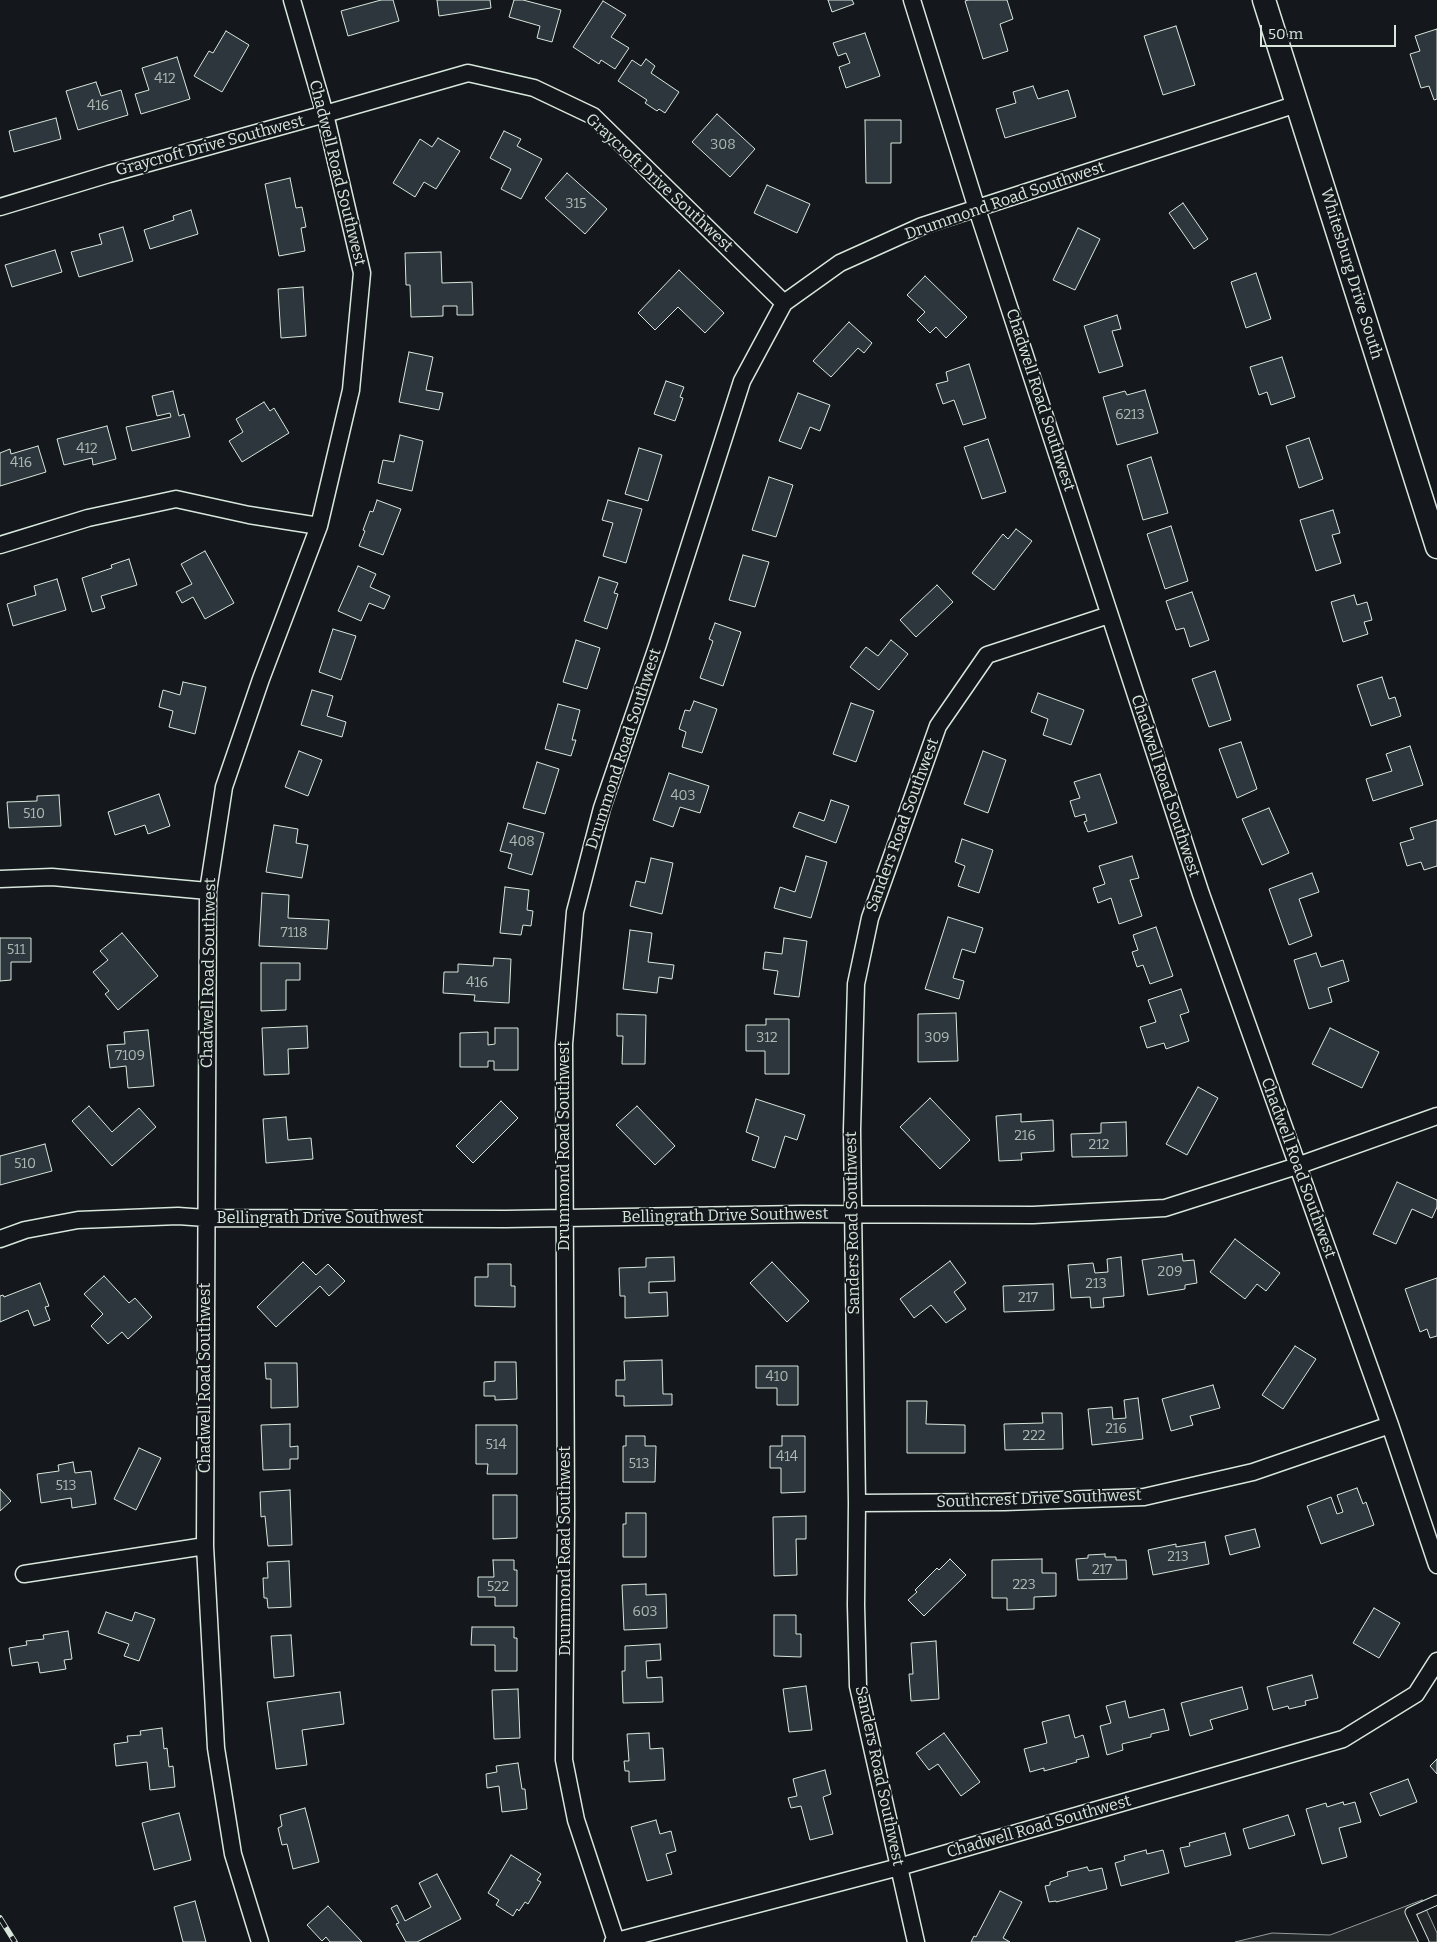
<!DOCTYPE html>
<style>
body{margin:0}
#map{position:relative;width:1437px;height:1942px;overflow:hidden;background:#14181c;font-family:Bitter,serif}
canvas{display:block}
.scale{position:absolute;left:1260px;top:25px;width:136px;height:22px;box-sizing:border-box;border:2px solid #d8e6dc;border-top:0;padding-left:6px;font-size:15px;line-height:18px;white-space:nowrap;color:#d8e6dc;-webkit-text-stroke:4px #14181c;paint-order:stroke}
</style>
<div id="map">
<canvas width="1437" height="1942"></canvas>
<div class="scale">50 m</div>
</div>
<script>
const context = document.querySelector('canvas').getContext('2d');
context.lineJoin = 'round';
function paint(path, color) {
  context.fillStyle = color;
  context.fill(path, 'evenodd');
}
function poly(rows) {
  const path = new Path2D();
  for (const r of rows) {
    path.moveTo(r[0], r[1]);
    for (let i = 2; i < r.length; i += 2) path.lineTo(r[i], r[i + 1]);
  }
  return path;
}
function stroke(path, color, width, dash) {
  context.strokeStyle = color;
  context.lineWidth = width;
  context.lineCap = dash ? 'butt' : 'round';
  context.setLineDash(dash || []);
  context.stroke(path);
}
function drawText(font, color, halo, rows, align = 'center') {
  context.font = font + ' Bitter,serif';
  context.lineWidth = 4;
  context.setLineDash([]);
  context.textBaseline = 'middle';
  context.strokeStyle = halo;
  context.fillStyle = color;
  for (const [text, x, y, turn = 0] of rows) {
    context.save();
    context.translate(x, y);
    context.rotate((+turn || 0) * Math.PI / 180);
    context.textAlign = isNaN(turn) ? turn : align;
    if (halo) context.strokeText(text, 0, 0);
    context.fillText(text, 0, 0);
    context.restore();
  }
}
const parking = poly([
 [1422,1900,1437,1933,1437,1942,1235,1942,1272,1933,1330,1935,1422,1900]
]);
paint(parking, '#24282b');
stroke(parking, '#939e99', 1);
const building = poly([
 [381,0,393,0,399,21,348,36,341,11,381,0],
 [437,0,490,0,491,8,439,16,437,0],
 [514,0,523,0,561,10,552,42,537,38,540,26,509,17,514,0],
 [828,0,852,0,854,4,832,12,828,0],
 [968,0,1007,0,1013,19,1000,24,1008,51,983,59,965,1,968,0],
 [603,1,626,15,611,37,629,48,615,69,601,60,599,64,573,47,603,1],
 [1176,26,1195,85,1163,95,1144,36,1176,26],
 [1437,29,1437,99,1434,100,1429,86,1421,88,1410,54,1420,51,1415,36,1437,29],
 [226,31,249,45,222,92,194,76,209,51,213,53,226,31],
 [865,33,880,76,846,88,839,67,850,63,846,53,838,56,833,43,865,33],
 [177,57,190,99,141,114,135,94,149,90,142,68,177,57],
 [646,59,655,66,651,73,679,92,665,113,659,109,657,111,645,103,647,100,618,81,632,60,641,66,646,59],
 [96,82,101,96,121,90,128,115,78,130,66,91,96,82],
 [1033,86,1038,99,1068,90,1076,117,1005,138,996,109,1016,103,1013,92,1033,86],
 [717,114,755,149,730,177,692,142,717,114],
 [56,118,61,139,14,152,9,131,56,118],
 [865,120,901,120,901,143,891,143,891,183,866,183,865,120],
 [504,131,521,139,517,146,542,159,521,199,501,189,511,169,490,158,504,131],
 [438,138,460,151,436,189,424,182,415,197,393,183,420,139,432,147,438,138],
 [567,173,607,209,585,234,545,198,567,173],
 [290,178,296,208,302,207,306,227,301,228,305,251,279,256,265,184,290,178],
 [767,185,810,204,797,233,754,213,767,185],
 [1183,203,1208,239,1194,249,1169,213,1183,203],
 [191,210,198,234,150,249,144,230,174,220,173,216,191,210],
 [123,227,133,261,79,277,71,252,102,244,99,234,123,227],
 [1078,228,1100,239,1075,290,1053,280,1078,228],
 [55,250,62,272,12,287,5,265,55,250],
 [441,252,442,283,472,282,473,315,457,315,457,306,443,306,443,316,411,317,410,285,406,285,405,253,441,252],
 [679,270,724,313,705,333,678,307,655,330,638,313,679,270],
 [1256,273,1271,319,1246,328,1231,282,1256,273],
 [925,276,967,317,946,338,936,327,930,333,917,320,925,312,907,295,925,276],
 [303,287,306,336,281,338,278,289,303,287],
 [1117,315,1121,329,1112,331,1123,366,1099,373,1084,326,1117,315],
 [849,322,872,343,864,353,858,348,831,377,813,361,849,322],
 [409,352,433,357,426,390,443,393,439,410,399,402,409,352],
 [1282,357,1295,397,1271,405,1267,392,1259,395,1250,367,1282,357],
 [969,364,986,418,963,425,954,400,943,404,936,384,948,381,946,372,969,364],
 [666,381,684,387,680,397,683,398,675,421,654,414,666,381],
 [1145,390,1158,433,1117,445,1103,397,1125,391,1127,395,1145,390],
 [173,391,179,416,184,414,190,437,132,451,126,427,171,417,170,413,157,416,152,396,173,391],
 [798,393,830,405,820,431,810,427,801,449,779,441,798,393],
 [264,402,270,411,274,408,289,433,242,462,229,441,243,432,236,419,264,402],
 [107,426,116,459,93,465,92,458,64,465,57,439,107,426],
 [400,435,423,441,412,491,378,483,383,460,394,462,400,435],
 [1309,438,1323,479,1299,488,1286,446,1309,438],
 [988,439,1006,492,982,499,964,447,988,439],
 [38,446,46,472,0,486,0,453,10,449,11,454,38,446],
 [639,448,662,455,648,501,625,494,639,448],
 [1151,457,1168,513,1143,520,1127,465,1151,457],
 [769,477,793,485,776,537,752,530,769,477],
 [377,500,401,509,383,555,359,546,365,531,363,530,370,511,373,512,377,500],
 [608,500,642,509,626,563,603,556,613,523,602,520,608,500],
 [1333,510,1340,533,1332,535,1341,563,1316,571,1300,520,1333,510],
 [1171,526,1188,581,1165,589,1147,534,1171,526],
 [1016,529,1032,541,994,590,972,573,1003,534,1008,539,1016,529],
 [205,551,234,603,205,619,193,597,182,603,176,592,192,584,181,564,205,551],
 [743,555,769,562,755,607,729,600,743,555],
 [129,559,137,585,101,596,105,608,92,612,82,578,112,568,111,565,129,559],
 [358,566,376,574,370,587,390,596,384,609,369,603,361,621,338,611,358,566],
 [599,577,618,583,614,593,618,594,607,629,584,621,599,577],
 [57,579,66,610,13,626,7,604,36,595,34,586,57,579],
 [937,585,953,602,916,637,900,620,937,585],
 [1192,592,1209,640,1190,647,1184,628,1176,630,1166,601,1192,592],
 [1354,595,1357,605,1367,602,1372,620,1364,622,1368,634,1343,642,1331,602,1354,595],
 [715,623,741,632,723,686,700,678,713,641,709,639,715,623],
 [333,629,356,636,341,680,319,672,333,629],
 [576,640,600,648,587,689,563,682,576,640],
 [891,640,908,654,879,690,850,667,866,647,878,656,891,640],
 [1215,671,1231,720,1209,727,1192,679,1215,671],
 [1382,677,1389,699,1395,697,1401,716,1371,726,1357,685,1382,677],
 [183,682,206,687,195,734,169,727,173,711,159,707,163,690,180,695,183,682],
 [312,690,333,696,327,716,346,722,342,737,301,725,312,690],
 [1038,693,1084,710,1071,745,1043,735,1048,719,1031,712,1038,693],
 [694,701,717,709,702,753,682,747,686,732,679,729,685,710,690,711,694,701],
 [851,703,874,711,856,762,833,754,851,703],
 [558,704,580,710,572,740,576,740,571,756,545,749,558,704],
 [1241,742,1257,789,1237,798,1219,749,1241,742],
 [1410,746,1423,785,1373,801,1366,779,1392,771,1386,754,1410,746],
 [299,751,322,760,308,796,285,787,299,751],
 [983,751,1006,760,988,813,964,804,983,751],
 [537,762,559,769,545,814,523,808,537,762],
 [669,773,709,786,700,813,680,807,673,827,653,820,669,773],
 [1100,774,1117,823,1088,832,1084,822,1087,821,1085,814,1075,817,1070,801,1080,798,1074,782,1100,774],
 [159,794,170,826,148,834,145,825,115,835,108,812,159,794],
 [59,795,61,826,9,828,7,802,37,801,37,796,59,795],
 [831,800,849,806,836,843,793,827,799,812,824,821,831,800],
 [1269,808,1289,853,1262,865,1242,819,1269,808],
 [1437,820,1437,866,1424,870,1421,862,1407,866,1400,843,1414,839,1410,828,1437,820],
 [508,823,544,833,532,875,508,868,512,854,500,851,508,823],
 [274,825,298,829,296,843,308,845,302,878,266,872,274,825],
 [962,839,993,850,979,893,958,886,965,866,955,862,962,839],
 [806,856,827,862,811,918,774,908,780,887,795,892,806,856],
 [1132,856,1139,878,1130,880,1142,916,1119,924,1111,898,1098,903,1093,888,1105,884,1099,866,1132,856],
 [651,858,673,863,662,914,630,906,636,881,645,883,651,858],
 [1312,873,1319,892,1299,899,1312,936,1289,945,1269,889,1312,873],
 [505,887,529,890,527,910,533,911,531,926,523,925,521,935,500,933,505,887],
 [262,893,289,895,288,918,329,920,327,949,259,946,262,893],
 [948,917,983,928,975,953,962,949,953,978,964,981,959,999,925,989,948,917],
 [1156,927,1173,976,1150,984,1143,965,1137,967,1132,952,1138,950,1133,935,1156,927],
 [630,930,652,933,648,962,674,965,672,979,659,977,657,993,623,989,630,930],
 [122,933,158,976,118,1010,105,994,109,991,93,972,108,960,100,951,122,933],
 [0,938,31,938,31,962,11,962,11,980,0,981,0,938],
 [784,938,807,941,799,997,774,994,778,971,763,969,765,952,782,954,784,938],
 [1316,953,1321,967,1343,960,1349,981,1328,988,1332,1002,1309,1009,1294,960,1316,953],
 [494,958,511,959,509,1003,474,1001,475,995,443,993,444,972,458,972,458,964,493,966,494,958],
 [261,963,300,963,300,980,286,980,286,1010,261,1011,261,963],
 [1181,989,1189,1012,1180,1015,1189,1041,1166,1049,1164,1043,1147,1048,1140,1027,1156,1022,1148,1000,1181,989],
 [956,1013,958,1061,918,1062,918,1014,956,1013],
 [617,1014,646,1015,645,1064,622,1064,623,1036,617,1036,617,1014],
 [766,1019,789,1019,789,1074,765,1074,765,1051,746,1051,746,1025,766,1025,766,1019],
 [307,1026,308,1048,288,1049,289,1074,264,1075,262,1028,307,1026],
 [495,1028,518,1028,518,1070,494,1070,494,1061,488,1061,488,1067,460,1067,460,1033,488,1032,488,1045,495,1044,495,1028],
 [1330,1028,1379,1052,1362,1088,1312,1064,1330,1028],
 [148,1030,154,1086,128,1088,126,1066,110,1068,107,1045,125,1044,124,1032,148,1030],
 [1198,1087,1218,1098,1187,1155,1166,1144,1198,1087],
 [930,1098,970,1140,940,1169,900,1127,930,1098],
 [756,1099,805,1115,797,1140,785,1136,775,1168,752,1160,759,1137,746,1132,756,1099],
 [501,1101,518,1118,473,1163,456,1146,501,1101],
 [89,1106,112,1132,139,1108,156,1127,112,1166,72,1121,89,1106],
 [637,1106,675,1146,655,1165,616,1125,637,1106],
 [1021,1114,1021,1122,1053,1120,1054,1151,1021,1153,1022,1160,999,1161,996,1116,1021,1114],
 [286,1117,288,1140,311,1138,313,1159,266,1163,263,1119,286,1117],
 [1126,1122,1127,1156,1072,1157,1071,1134,1101,1133,1101,1123,1126,1122],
 [45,1144,52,1171,0,1185,0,1156,45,1144],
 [1397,1182,1437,1200,1437,1207,1432,1218,1412,1209,1396,1244,1373,1234,1397,1182],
 [1235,1239,1280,1273,1266,1291,1257,1284,1245,1299,1210,1272,1235,1239],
 [1182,1254,1183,1261,1194,1260,1197,1283,1185,1285,1185,1289,1148,1295,1142,1260,1182,1254],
 [674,1257,675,1281,649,1282,649,1293,667,1292,668,1316,625,1318,625,1296,620,1296,619,1268,646,1267,646,1258,674,1257],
 [1121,1257,1124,1296,1103,1298,1104,1307,1091,1308,1090,1297,1071,1298,1068,1265,1093,1263,1095,1273,1108,1272,1107,1259,1121,1257],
 [950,1261,966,1283,954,1292,966,1309,946,1323,931,1305,914,1318,900,1299,950,1261],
 [303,1262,316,1275,328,1264,345,1281,329,1296,320,1286,276,1327,257,1307,303,1262],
 [772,1262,809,1301,787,1322,750,1283,772,1262],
 [488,1264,511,1264,511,1286,515,1286,515,1307,475,1306,475,1277,488,1277,488,1264],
 [104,1276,129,1303,135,1298,152,1317,128,1339,122,1332,108,1344,91,1326,103,1314,84,1294,104,1276],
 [1437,1278,1437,1336,1430,1338,1427,1329,1420,1332,1405,1289,1437,1278],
 [40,1283,49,1306,45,1307,50,1320,34,1326,28,1310,0,1322,0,1296,3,1295,4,1297,40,1283],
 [1053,1284,1054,1310,1004,1312,1003,1286,1053,1284],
 [1295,1346,1316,1359,1283,1409,1262,1395,1295,1346],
 [662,1360,663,1394,672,1394,672,1405,624,1406,624,1396,616,1396,616,1380,625,1380,624,1361,662,1360],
 [495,1362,516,1362,517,1399,495,1400,495,1396,484,1396,484,1382,495,1381,495,1362],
 [265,1363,297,1363,298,1407,271,1408,271,1379,266,1379,265,1363],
 [756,1366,798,1366,798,1405,777,1405,777,1388,756,1388,756,1366],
 [1213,1385,1220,1408,1190,1416,1193,1425,1171,1431,1162,1399,1213,1385],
 [1138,1398,1143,1439,1092,1445,1088,1409,1112,1407,1113,1419,1126,1418,1124,1400,1138,1398],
 [907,1401,927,1401,926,1424,965,1425,965,1453,907,1453,907,1401],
 [1042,1413,1062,1413,1063,1449,1005,1450,1004,1424,1043,1423,1042,1413],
 [290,1424,290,1447,298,1446,298,1459,290,1459,290,1469,263,1470,261,1425,290,1424],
 [476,1425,517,1425,517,1474,487,1474,488,1464,476,1464,476,1425],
 [626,1436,645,1436,645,1446,656,1446,655,1482,623,1482,623,1446,626,1446,626,1436],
 [782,1436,805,1436,805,1492,781,1493,781,1468,770,1468,770,1446,782,1446,782,1436],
 [139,1448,161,1458,136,1510,114,1499,139,1448],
 [73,1462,75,1473,91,1471,96,1504,72,1508,71,1498,41,1503,37,1474,59,1471,58,1465,73,1462],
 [1357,1488,1363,1504,1366,1502,1374,1525,1321,1544,1307,1506,1331,1497,1337,1514,1343,1512,1337,1495,1357,1488],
 [0,1489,11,1501,0,1511,0,1489],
 [290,1490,292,1545,268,1546,265,1516,261,1517,260,1492,290,1490],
 [493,1495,517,1495,517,1538,493,1539,493,1495],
 [626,1513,646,1513,646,1557,623,1557,623,1524,626,1524,626,1513],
 [806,1516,806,1539,796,1539,797,1575,774,1576,773,1517,806,1516],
 [1255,1529,1260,1547,1230,1555,1225,1536,1255,1529],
 [1205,1542,1209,1564,1153,1575,1148,1550,1176,1544,1176,1547,1205,1542],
 [1105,1554,1105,1557,1116,1557,1116,1560,1126,1560,1127,1579,1078,1580,1076,1559,1088,1558,1088,1555,1105,1554],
 [950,1559,966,1575,924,1616,908,1600,917,1592,915,1590,937,1568,939,1570,950,1559],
 [1042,1559,1042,1573,1056,1573,1056,1596,1034,1597,1034,1609,1007,1610,1007,1598,992,1598,992,1560,1042,1559],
 [493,1560,514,1560,514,1570,517,1570,517,1606,495,1606,495,1597,478,1597,478,1577,494,1577,493,1560],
 [289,1561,291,1607,268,1608,267,1598,264,1598,263,1578,268,1578,267,1562,289,1561],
 [646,1584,646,1595,666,1594,667,1628,624,1630,622,1585,646,1584],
 [1374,1608,1400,1623,1379,1658,1353,1643,1374,1608],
 [106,1612,132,1621,135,1612,155,1619,139,1661,124,1656,129,1644,98,1633,106,1612],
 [774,1615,796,1615,796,1634,801,1634,801,1657,774,1656,774,1615],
 [472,1627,514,1627,514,1638,517,1638,517,1671,495,1671,495,1645,471,1645,472,1627],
 [68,1631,72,1659,64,1660,66,1669,40,1673,38,1662,12,1666,9,1648,27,1645,26,1641,44,1639,43,1635,68,1631],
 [291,1635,294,1676,274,1678,271,1636,291,1635],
 [936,1641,939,1699,911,1701,909,1674,913,1674,911,1643,936,1641],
 [660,1644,661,1660,646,1661,647,1678,662,1677,663,1702,623,1703,622,1671,625,1671,625,1646,660,1644],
 [1312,1675,1318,1698,1305,1701,1306,1705,1289,1709,1288,1706,1273,1710,1267,1687,1312,1675],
 [806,1686,812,1730,789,1732,783,1689,806,1686],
 [1242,1687,1248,1709,1210,1720,1213,1729,1190,1736,1181,1703,1242,1687],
 [518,1689,520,1738,494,1739,492,1690,518,1689],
 [340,1692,344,1724,302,1730,307,1765,276,1769,267,1702,340,1692],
 [1125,1701,1129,1718,1164,1709,1169,1730,1151,1734,1151,1737,1122,1744,1123,1750,1107,1755,1100,1726,1111,1723,1106,1706,1125,1701],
 [1069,1715,1075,1738,1083,1735,1089,1757,1076,1760,1077,1762,1044,1771,1044,1768,1030,1772,1024,1749,1047,1743,1042,1722,1069,1715],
 [162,1728,164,1749,167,1748,169,1767,173,1766,175,1787,150,1790,147,1762,116,1766,114,1744,128,1742,127,1736,141,1735,140,1731,162,1728],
 [649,1733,650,1749,663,1748,665,1780,629,1782,629,1771,625,1771,624,1761,629,1761,627,1734,649,1733],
 [944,1733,980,1782,961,1796,938,1764,929,1770,916,1753,944,1733],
 [1437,1759,1437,1774,1430,1766,1437,1759],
 [518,1763,522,1789,525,1789,527,1809,502,1812,499,1786,487,1788,486,1774,497,1772,496,1766,518,1763],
 [825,1770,831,1794,823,1797,833,1834,810,1840,801,1806,791,1808,788,1798,797,1796,793,1779,825,1770],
 [1408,1779,1417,1802,1380,1816,1370,1793,1408,1779],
 [1343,1802,1344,1805,1355,1802,1361,1822,1339,1828,1347,1857,1322,1864,1306,1809,1326,1803,1327,1807,1343,1802],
 [305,1808,319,1862,293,1869,287,1844,282,1845,278,1828,282,1826,280,1815,305,1808],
 [179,1813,191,1860,154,1870,142,1823,179,1813],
 [1288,1815,1295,1835,1249,1849,1243,1829,1288,1815],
 [656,1820,660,1834,671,1831,676,1851,666,1854,672,1874,647,1881,631,1827,656,1820],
 [1225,1833,1231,1855,1185,1867,1180,1848,1190,1846,1189,1843,1225,1833],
 [1146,1850,1147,1854,1163,1850,1169,1873,1121,1886,1115,1863,1125,1860,1124,1856,1146,1850],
 [511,1855,541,1874,537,1880,541,1882,528,1904,525,1902,519,1911,517,1909,513,1916,496,1905,499,1900,488,1893,511,1855],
 [1087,1867,1089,1871,1102,1868,1107,1889,1056,1902,1056,1901,1049,1902,1045,1886,1050,1885,1050,1882,1068,1876,1067,1872,1087,1867],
 [437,1874,461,1919,417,1942,406,1942,396,1924,399,1923,391,1908,397,1905,405,1921,431,1907,419,1883,437,1874],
 [1000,1891,1022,1902,1003,1938,1010,1942,971,1942,974,1936,976,1937,1000,1891],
 [195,1901,206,1942,183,1942,174,1907,195,1901],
 [328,1906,362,1942,330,1942,326,1937,322,1941,307,1925,328,1906]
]);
paint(building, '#2c363c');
stroke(building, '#d8e6dc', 1);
const lane = poly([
 [1424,1942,1410,1912,1437,1900]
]);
const street = poly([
 [912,0,977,209,1201,894,1390,1425,1437,1565],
 [0,207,109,174,325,114,468,73,534,88,593,116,784,303],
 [0,545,88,518,176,499,249,515,319,526],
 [0,879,52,877,208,891],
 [0,1239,25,1230,78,1220,178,1216,206,1218,506,1219,800,1214,1033,1215,1165,1208,1297,1166,1437,1116],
 [857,1503,1004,1502,1144,1497,1253,1472,1390,1425],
 [24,1574,205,1546],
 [616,1941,576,1820,564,1760,566,1514,564,1044,575,912,602,808,658,644,742,381,784,303,840,263,922,226,1297,104],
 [260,1942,233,1854,216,1748,205,1546,208,891,224,787,261,679,319,526,351,390,362,273,325,114,292,0],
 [613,1942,899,1867,1343,1739,1416,1694,1437,1661],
 [916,1942,858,1686,856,1605,857,1503,852,1130,856,984,870,918,938,726,987,655,1109,615]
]);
const secondary = poly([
 [1264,0,1437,547]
]);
stroke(lane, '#d8e6dc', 11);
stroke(street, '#d8e6dc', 19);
stroke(secondary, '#d8e6dc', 25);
stroke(lane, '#14181c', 9);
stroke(street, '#14181c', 16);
stroke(secondary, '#14181c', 22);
const rail = poly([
 [0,1918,15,1942]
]);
stroke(rail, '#d8e6dc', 5.5);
stroke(rail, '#14181c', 4, [11]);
drawText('14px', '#adbab4', null, [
 ["412",165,79],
 ["416",98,106],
 ["308",723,145],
 ["315",576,204],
 ["6213",1130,415],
 ["412",87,449],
 ["416",21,463],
 ["403",683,796],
 ["510",34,814],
 ["408",522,842],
 ["7118",294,933],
 ["511",16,950],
 ["416",477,983],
 ["312",767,1038],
 ["309",937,1038],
 ["7109",130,1056],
 ["216",1025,1136],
 ["212",1099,1145],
 ["510",25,1164],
 ["209",1170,1272],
 ["213",1096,1284],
 ["217",1028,1298],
 ["410",777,1377],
 ["216",1116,1429],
 ["222",1034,1436],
 ["514",496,1445],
 ["414",787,1457],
 ["513",639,1464],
 ["513",66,1486],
 ["213",1178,1557],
 ["217",1102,1570],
 ["223",1024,1585],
 ["522",498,1587],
 ["603",645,1612]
]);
drawText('16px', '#d8e6dc', '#14181c', [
 ["Graycroft Drive Southwest",210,146,-15],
 ["Chadwell Road Southwest",337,173,76],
 ["Graycroft Drive Southwest",659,183,43],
 ["Drummond Road Southwest",1005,201,-19],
 ["Whitesburg Drive South",1351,274,73],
 ["Chadwell Road Southwest",1040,400,72],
 ["Drummond Road Southwest",624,749,-72],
 ["Chadwell Road Southwest",1165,786,72],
 ["Sanders Road Southwest",903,825,-70],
 ["Chadwell Road Southwest",209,973,-89],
 ["Drummond Road Southwest",565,1146,-90],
 ["Chadwell Road Southwest",1298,1168,70],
 ["Bellingrath Drive Southwest",725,1216,-1],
 ["Bellingrath Drive Southwest",320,1219],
 ["Sanders Road Southwest",853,1223,-91],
 ["Chadwell Road Southwest",206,1378,-90],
 ["Southcrest Drive Southwest",1039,1499,-2],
 ["Drummond Road Southwest",566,1551,-90],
 ["Sanders Road Southwest",879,1776,78],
 ["Chadwell Road Southwest",1039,1827,-16]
]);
</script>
